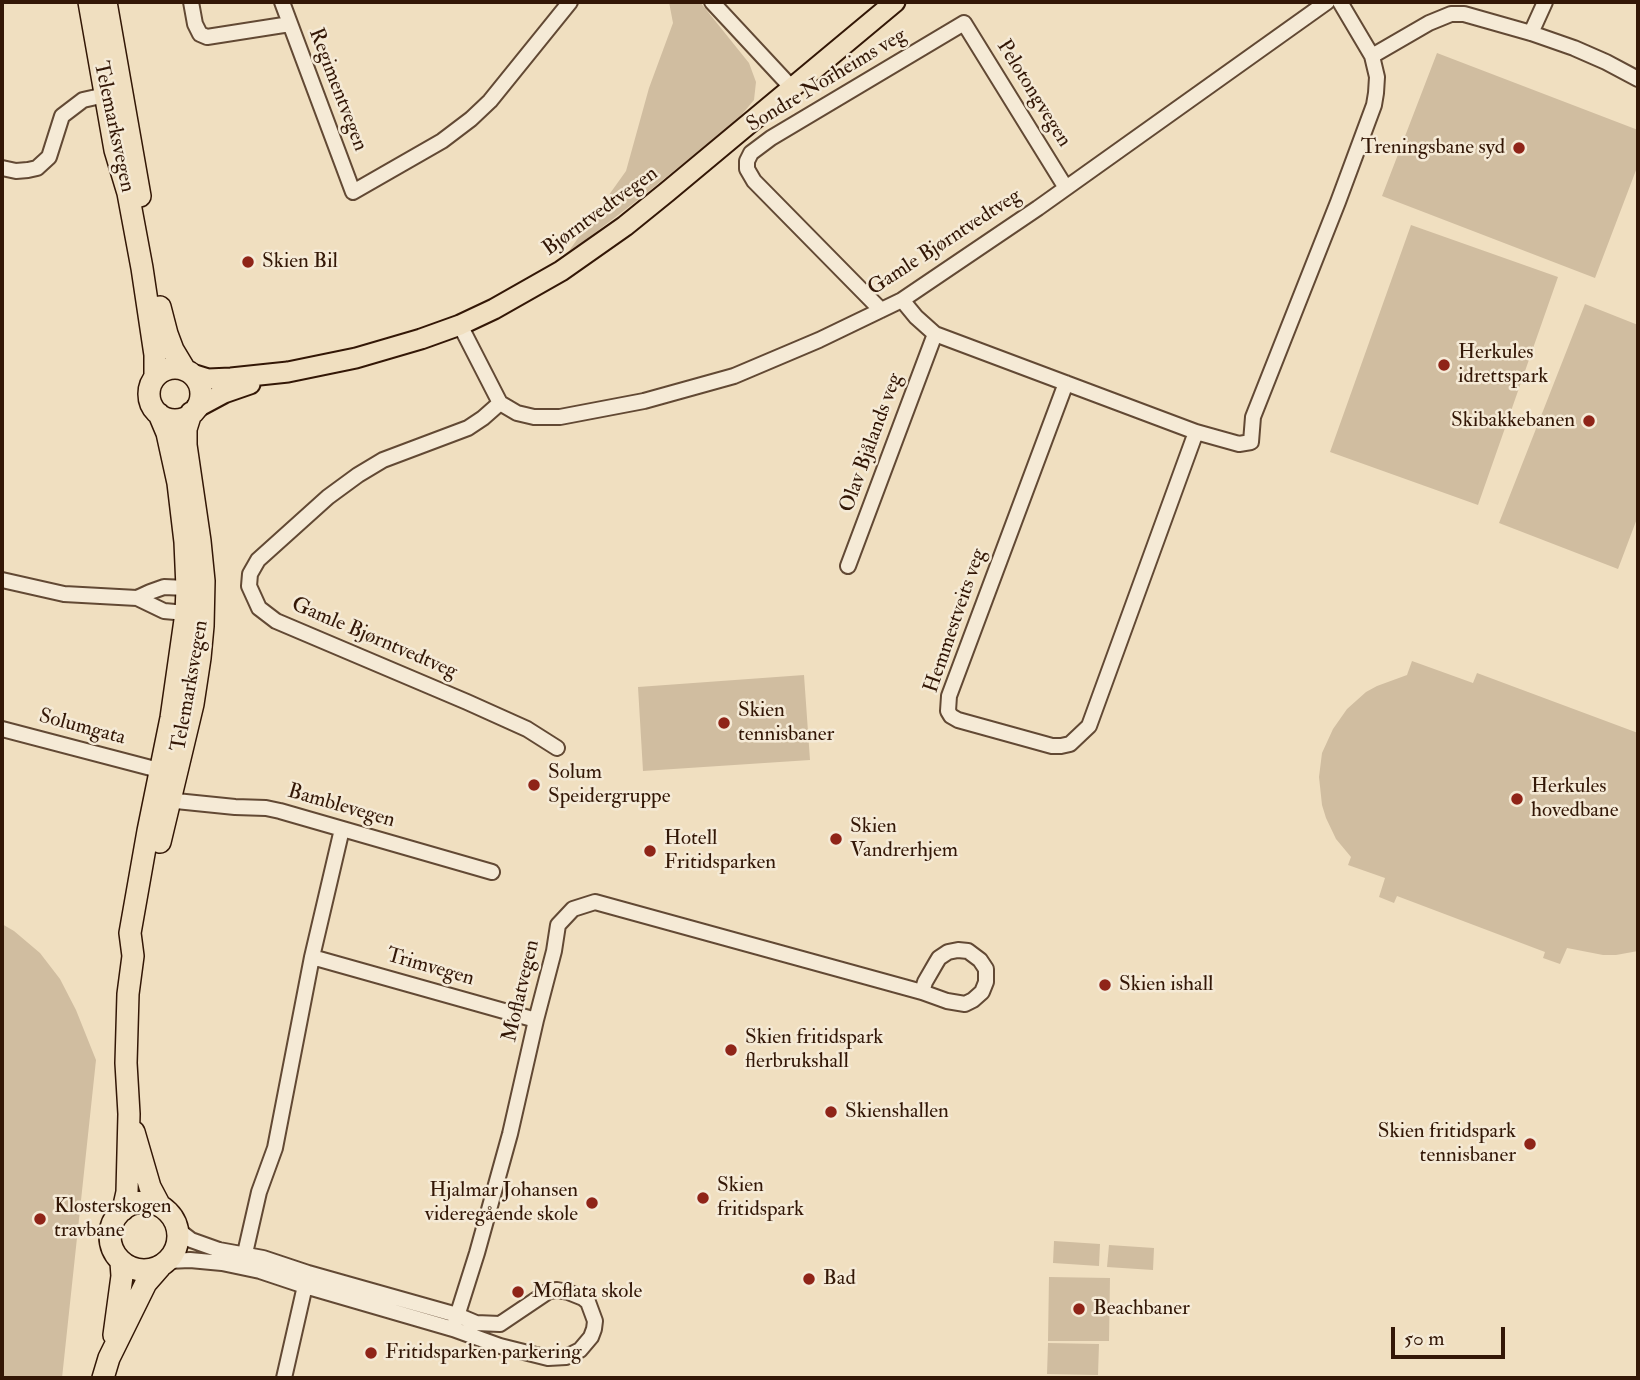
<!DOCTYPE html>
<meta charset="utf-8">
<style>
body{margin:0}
#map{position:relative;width:1640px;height:1380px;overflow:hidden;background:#f0dfc0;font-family:"IM FELL Double Pica",serif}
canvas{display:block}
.frame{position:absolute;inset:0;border:4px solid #331706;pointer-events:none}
.scale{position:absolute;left:1391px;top:1327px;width:114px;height:32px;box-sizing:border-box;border:4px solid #331706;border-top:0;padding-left:9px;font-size:21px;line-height:24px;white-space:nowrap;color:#331706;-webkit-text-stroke:5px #f5ead6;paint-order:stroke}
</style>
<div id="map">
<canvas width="1640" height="1380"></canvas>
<div class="frame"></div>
<div class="scale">50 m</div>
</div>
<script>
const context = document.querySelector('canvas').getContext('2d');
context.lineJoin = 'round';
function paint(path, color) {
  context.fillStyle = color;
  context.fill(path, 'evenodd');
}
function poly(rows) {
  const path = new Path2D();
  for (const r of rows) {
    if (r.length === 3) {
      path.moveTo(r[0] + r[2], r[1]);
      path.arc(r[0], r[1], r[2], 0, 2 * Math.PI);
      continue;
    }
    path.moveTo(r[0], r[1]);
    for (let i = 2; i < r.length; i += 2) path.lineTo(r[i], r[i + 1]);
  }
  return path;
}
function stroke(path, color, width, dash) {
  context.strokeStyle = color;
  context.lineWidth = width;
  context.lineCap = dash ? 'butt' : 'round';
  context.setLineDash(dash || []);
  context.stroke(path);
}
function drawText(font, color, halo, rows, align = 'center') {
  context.font = font + ' "IM FELL Double Pica",serif';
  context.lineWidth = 5;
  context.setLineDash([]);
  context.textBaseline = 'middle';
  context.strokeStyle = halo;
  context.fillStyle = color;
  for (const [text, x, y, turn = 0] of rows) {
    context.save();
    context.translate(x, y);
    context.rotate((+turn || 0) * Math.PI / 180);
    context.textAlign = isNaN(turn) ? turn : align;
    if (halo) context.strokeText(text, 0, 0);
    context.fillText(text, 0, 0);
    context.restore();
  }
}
paint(poly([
 [669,2,700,2,749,63,756,82,754,100,738,119,643,196,566,255,626,171,649,88,673,23],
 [1437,53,1638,130,1638,165,1595,278,1382,196],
 [1411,225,1558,277,1478,505,1330,452],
 [1585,304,1638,325,1638,516,1618,569,1499,523],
 [1412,661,1473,683,1477,673,1638,733,1638,951,1616,955,1603,955,1567,948,1560,964,1543,958,1545,952,1397,896,1394,903,1379,897,1385,878,1348,865,1351,857,1336,839,1326,818,1322,805,1319,777,1322,753,1333,729,1347,709,1366,692,1377,686,1407,675],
 [804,675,810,760,643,771,638,687],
 [2,924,14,931,40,953,60,979,76,1010,96,1060,62,1378,2,1378],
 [1054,1241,1100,1244,1099,1266,1053,1263],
 [1109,1245,1154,1248,1153,1270,1107,1267],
 [1049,1277,1110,1278,1109,1341,1048,1341],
 [1048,1343,1099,1344,1098,1375,1047,1374]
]), '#d0bda0');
const minor = poly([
 [191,2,195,24,200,34,207,37,290,24],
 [282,2,353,192,442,141,471,119,490,101,570,2],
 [712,2,792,88],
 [1531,33,1545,2],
 [1372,56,1429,23,1451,14,1464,14,1531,33,1574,48,1606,62,1638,79],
 [2,168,16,171,28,170,37,168,49,157,62,116,83,100,114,93],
 [902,300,916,317,935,334,1196,432,1239,444,1251,442,1253,417,1338,202,1374,105,1376,93,1377,77,1372,56,1340,2],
 [881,310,754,181,747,169,747,161,751,153,771,138,964,23,1066,188],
 [460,325,500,403,517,413,534,417,560,417,644,401,734,376,819,340,902,300,1038,208,1327,2],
 [1066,383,949,696,948,711,951,716,958,720,1052,746,1061,746,1070,744,1089,726,1196,432],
 [500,403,483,418,468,428,383,460,358,475,328,497,258,560,250,574,249,586,259,608,276,621,467,702,527,729,557,748],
 [848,566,935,334],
 [2,580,64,594,137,598,164,611,186,613,194,609],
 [137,598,150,592,164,587,187,588,192,592],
 [2,729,151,768],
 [176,801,235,807,266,808,280,811,492,872],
 [312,957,536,1020],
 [168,1261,190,1260,222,1263,260,1271,305,1286,453,1329,500,1346,548,1358,566,1357,580,1350,591,1337,594,1329,595,1321,588,1302,583,1298,568,1292,557,1290,549,1291,500,1324,476,1323,457,1315,308,1273,263,1258,219,1250,191,1240,178,1230],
 [243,1262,259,1192,275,1148,312,957,342,829],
 [453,1329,477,1253,510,1134,536,1020,554,951,558,925,573,909,595,902,922,992,947,1001,965,1004,973,1000,982,992,986,982,986,969,980,960,968,951,958,950,948,952,939,958,936,963,925,982,922,992],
 [284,1378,307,1277]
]);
const major = poly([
 [192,374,208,379,231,378,288,372,356,358,421,339,460,325,494,309,561,271,625,226,667,192,895,2],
 [196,408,224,393,250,384]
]);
const highway = poly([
 [89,2,115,150,128,193,142,268,155,355,155,377],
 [106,2,140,196],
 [160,307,167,334,173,350,185,370],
 [175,394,26],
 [160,842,193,704,200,658,203,626,204,581,200,541,186,445,186,429,191,413],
 [134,1132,150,1187,160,1206],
 [144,1236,34],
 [123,1210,127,1192,129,1114,126,1063,128,994,133,956,130,933,148,831,171,718,186,613,187,588,185,542,178,483,167,433,159,414],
 [114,1335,122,1276,121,1262],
 [103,1378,109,1358,146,1283,160,1267]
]);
stroke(minor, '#624934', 18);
stroke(major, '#331706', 23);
stroke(highway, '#331706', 24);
stroke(minor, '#f5ead6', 14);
stroke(major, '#f0dfc0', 19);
stroke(highway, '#f0dfc0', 21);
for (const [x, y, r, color] of [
 [1519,148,7,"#8f2418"],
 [248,262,7,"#8f2418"],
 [1444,365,7,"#8f2418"],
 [1589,421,7,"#8f2418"],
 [724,723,7,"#8f2418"],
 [534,785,7,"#8f2418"],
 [1517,799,7,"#8f2418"],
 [836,839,7,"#8f2418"],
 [650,851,7,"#8f2418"],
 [1105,985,7,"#8f2418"],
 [731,1050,7,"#8f2418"],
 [831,1112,7,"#8f2418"],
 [1530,1144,7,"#8f2418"],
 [703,1198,7,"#8f2418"],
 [592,1203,7,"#8f2418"],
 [40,1219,7,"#8f2418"],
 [809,1279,7,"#8f2418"],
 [518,1292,7,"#8f2418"],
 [1079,1309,7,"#8f2418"],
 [371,1353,7,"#8f2418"]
]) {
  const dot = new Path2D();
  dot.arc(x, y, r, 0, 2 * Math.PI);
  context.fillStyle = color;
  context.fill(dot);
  stroke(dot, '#f5ead6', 2.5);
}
drawText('21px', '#331706', '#f5ead6', [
 ["Sondre Norheims veg",827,81,-31],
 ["Regimentvegen",337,90,69],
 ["Pelotongvegen",1033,94,58],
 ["Telemarksvegen",113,127,78],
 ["Bjørntvedtvegen",601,212,-36],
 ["Gamle Bjørntvedtveg",945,243,-33],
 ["Olav Bjålands veg",872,443,-70],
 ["Hemmestveits veg",956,621,-71],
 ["Gamle Bjørntvedtveg",374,639,23],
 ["Telemarksvegen",191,686,-80],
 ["Solumgata",82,728,15],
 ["Bamblevegen",341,807,16],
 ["Trimvegen",430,968,16],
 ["Moflatvegen",522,991,-77]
]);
drawText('21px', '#331706', '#f5ead6', [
 ["Treningsbane syd",1505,148,"right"],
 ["Skien Bil",262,262],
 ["Herkules",1458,353],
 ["idrettspark",1458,377],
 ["Skibakkebanen",1575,421,"right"],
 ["Skien",738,711],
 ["tennisbaner",738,735],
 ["Solum",548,773],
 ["Speidergruppe",548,797],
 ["Herkules",1531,787],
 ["hovedbane",1531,811],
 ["Skien",850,827],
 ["Vandrerhjem",850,851],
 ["Hotell",664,839],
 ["Fritidsparken",664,863],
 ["Skien ishall",1119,985],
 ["Skien fritidspark",745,1038],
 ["flerbrukshall",745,1062],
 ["Skienshallen",845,1112],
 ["Skien fritidspark",1516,1132,"right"],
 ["tennisbaner",1516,1156,"right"],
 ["Skien",717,1186],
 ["fritidspark",717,1210],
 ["Hjalmar Johansen",578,1191,"right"],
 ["videregående skole",578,1215,"right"],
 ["Klosterskogen",54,1207],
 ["travbane",54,1231],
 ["Bad",823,1279],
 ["Moflata skole",532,1292],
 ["Beachbaner",1093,1309],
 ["Fritidsparken parkering",385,1353]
], 'left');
</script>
